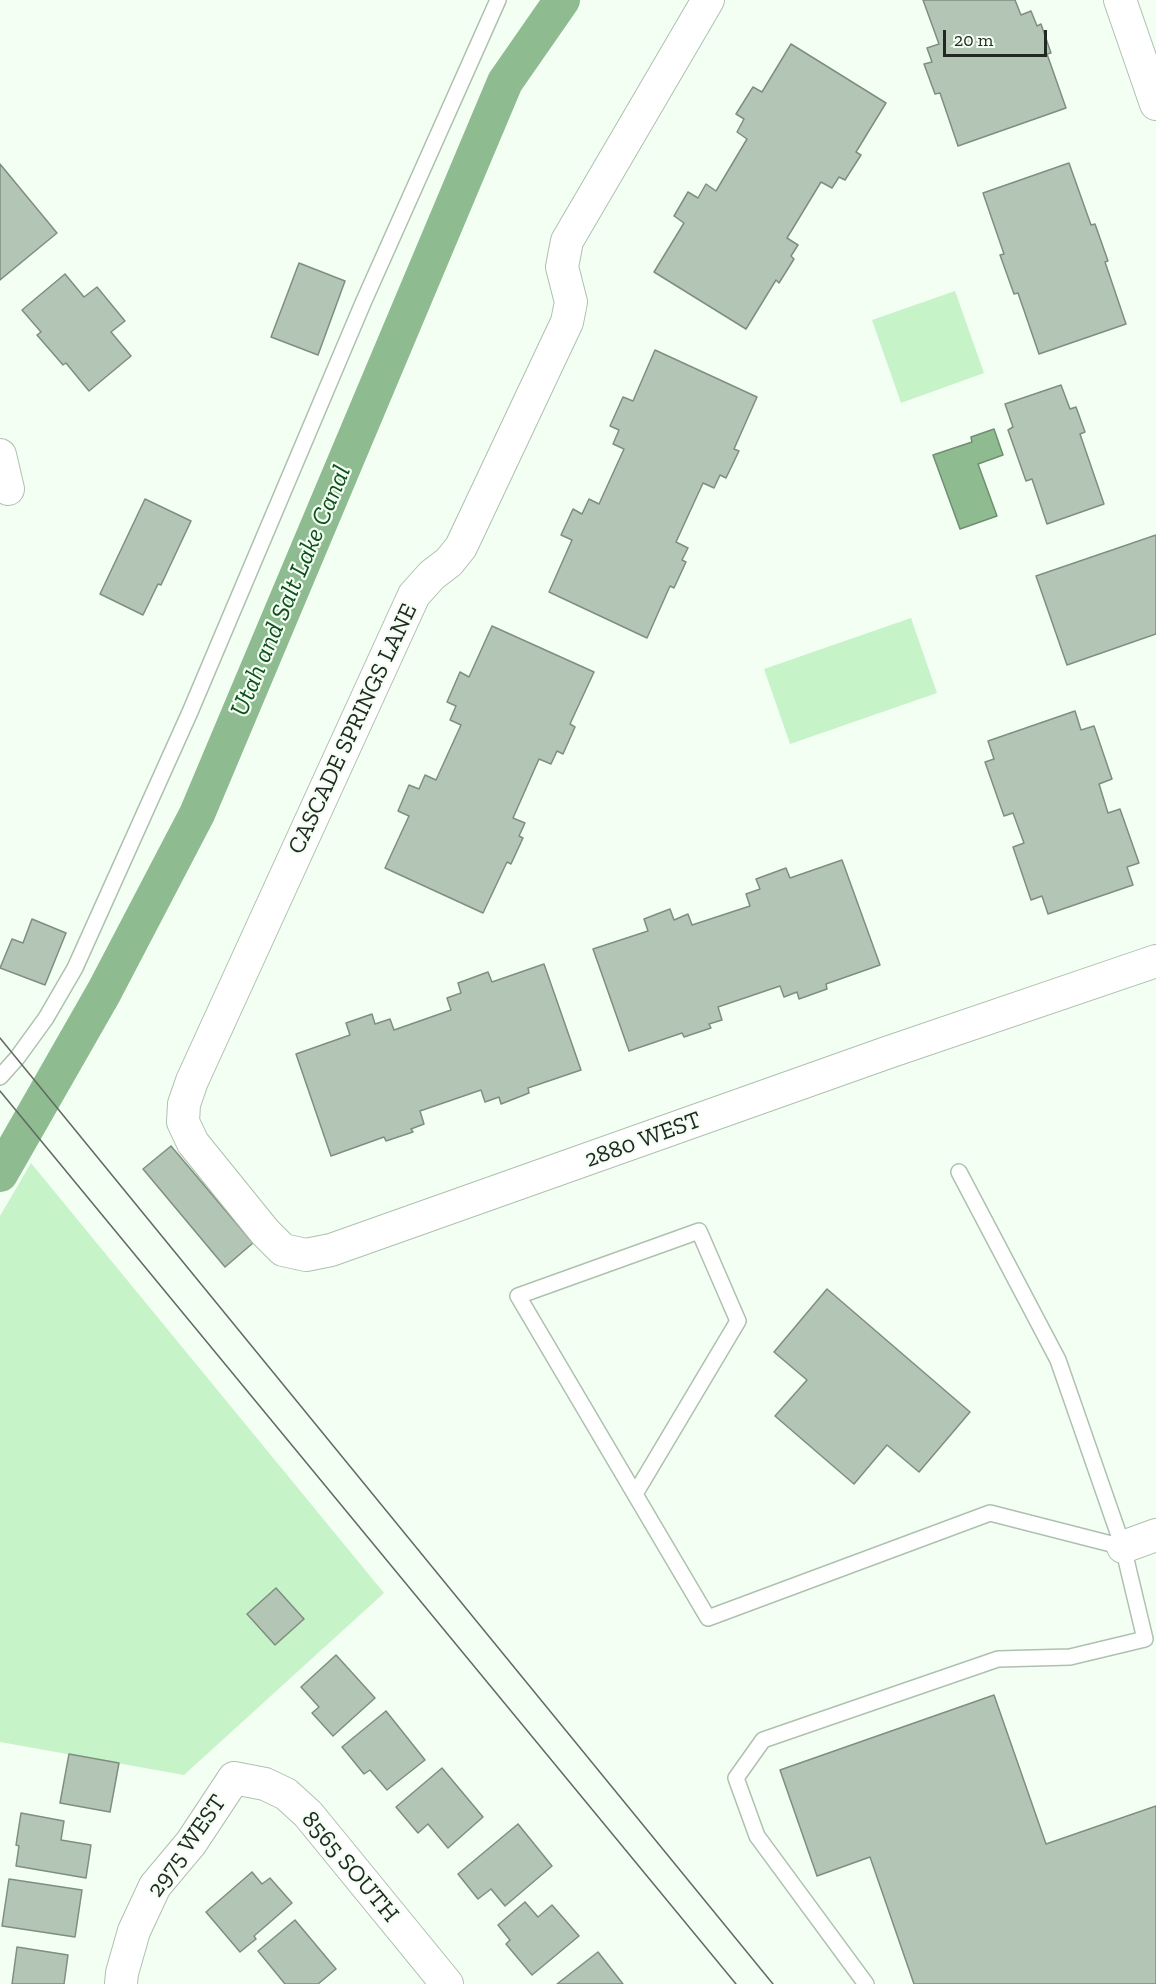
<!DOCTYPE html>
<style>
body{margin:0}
#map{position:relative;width:1156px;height:1984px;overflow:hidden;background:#f4fff4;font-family:"Zilla Slab",serif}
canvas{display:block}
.scale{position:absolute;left:943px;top:30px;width:104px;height:27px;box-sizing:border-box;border:3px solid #222922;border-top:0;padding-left:8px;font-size:18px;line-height:21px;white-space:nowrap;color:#222922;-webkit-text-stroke:4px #f4fff4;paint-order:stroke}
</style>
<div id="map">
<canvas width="1156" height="1984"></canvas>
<div class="scale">20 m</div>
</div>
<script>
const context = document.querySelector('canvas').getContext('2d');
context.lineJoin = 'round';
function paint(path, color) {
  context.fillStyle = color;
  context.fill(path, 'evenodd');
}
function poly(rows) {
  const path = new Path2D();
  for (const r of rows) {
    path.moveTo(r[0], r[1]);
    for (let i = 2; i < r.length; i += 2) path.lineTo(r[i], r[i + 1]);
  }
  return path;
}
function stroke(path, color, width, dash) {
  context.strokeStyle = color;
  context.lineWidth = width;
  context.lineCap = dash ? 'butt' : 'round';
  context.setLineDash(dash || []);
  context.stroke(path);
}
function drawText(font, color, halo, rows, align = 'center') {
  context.font = font + ' "Zilla Slab",serif';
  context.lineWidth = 4.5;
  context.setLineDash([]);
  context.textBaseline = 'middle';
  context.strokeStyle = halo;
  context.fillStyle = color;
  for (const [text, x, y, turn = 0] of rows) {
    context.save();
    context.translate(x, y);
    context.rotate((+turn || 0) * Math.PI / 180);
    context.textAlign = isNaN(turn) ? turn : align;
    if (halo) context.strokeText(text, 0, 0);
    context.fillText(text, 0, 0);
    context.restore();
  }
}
paint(poly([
 [955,291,984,373,901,403,872,320],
 [911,618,937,693,790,744,764,669],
 [31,1163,384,1593,184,1775,0,1742,0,1216]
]), '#c6f3c8');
const water = poly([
 [994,429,1003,455,978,464,997,516,960,529,933,455,972,442,971,437,994,429]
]);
paint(water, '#8fbb91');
stroke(water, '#6e8f70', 1.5);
stroke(poly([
 [0,1174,104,992,197,814,505,82,562,0]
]), '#8fbb91', 36);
const building = poly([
 [923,0,1015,0,1021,15,1031,11,1037,26,1041,24,1051,53,1047,54,1066,108,958,146,940,93,935,94,924,64,932,62,927,48,939,44,923,0],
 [791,44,886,103,856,152,861,155,845,180,839,177,832,188,821,182,787,238,798,245,791,256,794,259,779,283,776,280,746,329,654,272,684,223,674,216,688,192,698,198,706,184,716,191,747,139,737,132,744,119,736,114,753,87,762,92,791,44],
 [1069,163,1091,225,1095,224,1108,261,1105,262,1126,324,1039,354,1018,293,1014,294,1000,255,1004,254,983,193,1069,163],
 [0,164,57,233,0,280,0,164],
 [299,263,345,281,318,355,271,337,299,263],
 [65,274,84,297,97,287,125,321,111,332,131,356,89,391,66,363,63,365,37,335,41,332,22,310,65,274],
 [655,350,757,397,734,449,739,451,726,478,720,475,714,488,703,483,676,542,688,548,682,560,686,562,674,588,670,586,647,638,549,592,572,540,561,535,573,509,582,514,589,499,599,504,624,449,613,444,619,430,610,426,623,397,633,401,655,350],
 [1061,385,1070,409,1076,407,1085,432,1080,434,1104,504,1047,524,1032,479,1026,481,1008,430,1013,427,1005,404,1061,385],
 [145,499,191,521,161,585,158,584,143,615,100,594,145,499],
 [1156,535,1156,634,1067,665,1036,576,1156,535],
 [492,626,594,672,570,724,575,727,563,754,557,751,551,764,539,759,513,818,525,823,519,836,523,838,511,864,507,862,483,913,385,868,409,816,398,811,409,785,419,789,425,775,436,780,461,725,450,720,456,706,447,702,460,672,469,677,492,626],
 [1075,711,1081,730,1094,726,1112,779,1099,784,1108,813,1120,809,1139,863,1127,867,1133,885,1048,914,1042,896,1031,900,1013,847,1024,843,1013,813,1004,816,985,762,994,759,988,741,1075,711],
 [842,860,880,965,826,984,827,989,799,999,797,992,784,997,780,986,718,1007,722,1020,709,1024,711,1028,684,1037,682,1033,629,1051,593,949,648,931,644,919,670,909,674,920,688,914,692,925,750,906,746,894,760,889,756,879,786,868,790,878,842,860],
 [32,919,66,933,45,985,0,968,12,939,23,943,32,919],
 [544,964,581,1070,528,1088,529,1093,501,1104,499,1097,485,1102,481,1090,420,1111,424,1124,411,1129,413,1132,386,1141,384,1137,331,1156,296,1054,350,1035,346,1023,372,1014,375,1024,390,1019,394,1030,451,1010,447,998,461,993,458,983,488,972,492,982,544,964],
 [171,1146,253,1243,225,1267,143,1169,171,1146],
 [827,1289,970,1412,919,1472,887,1445,854,1484,775,1416,807,1380,774,1352,827,1289],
 [276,1588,304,1619,275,1645,247,1614,276,1588],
 [336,1655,375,1698,333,1736,312,1713,319,1707,301,1687,336,1655],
 [994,1695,1046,1844,1156,1806,1156,1984,914,1984,870,1857,817,1876,780,1770,994,1695],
 [386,1711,425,1760,387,1790,370,1770,364,1774,342,1747,386,1711],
 [69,1754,119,1763,110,1812,60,1803,69,1754],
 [442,1768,483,1817,448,1848,428,1824,418,1833,396,1807,442,1768],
 [21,1813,64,1821,61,1840,91,1845,86,1878,16,1866,19,1846,16,1845,21,1813],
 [518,1824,552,1866,505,1906,491,1889,478,1899,458,1874,518,1824],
 [252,1872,262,1884,270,1878,292,1903,254,1936,256,1939,240,1952,206,1912,252,1872],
 [9,1879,82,1890,75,1937,2,1926,9,1879],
 [525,1902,538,1917,552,1905,579,1936,532,1975,506,1944,510,1940,498,1925,525,1902],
 [295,1920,336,1969,318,1984,285,1984,258,1951,295,1920],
 [17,1947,68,1955,64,1984,12,1984,17,1947],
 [598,1952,623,1984,557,1984,598,1952]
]);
paint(building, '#b3c5b4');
stroke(building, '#7e8f7f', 1.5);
const service = poly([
 [0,1077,17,1058,46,1018,75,968,190,712,363,303,498,0],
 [635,1494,738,1321,699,1231,518,1296,708,1618,990,1513,1123,1547],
 [866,1984,757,1836,736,1778,763,1740,998,1659,1070,1657,1145,1639,1123,1547,1058,1360,959,1172]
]);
const minor = poly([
 [708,0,567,241,562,267,571,302,567,322,461,547,449,562,432,575,414,595,192,1081,184,1104,183,1122,193,1143,265,1232,283,1250,306,1255,331,1250,889,1052,1156,961],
 [1120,0,1156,104],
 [0,455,8,489],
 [1123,1547,1156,1535],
 [121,1984,122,1973,134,1931,155,1886,191,1843,234,1778,265,1784,286,1794,308,1814,447,1984]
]);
stroke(service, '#aec0af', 18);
stroke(minor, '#aec0af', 34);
stroke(service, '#fff', 15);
stroke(minor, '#fff', 32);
stroke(poly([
 [0,1038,773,1984],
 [0,1091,736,1984]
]), '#626a62', 1.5);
drawText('24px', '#222922', '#f4fff4', [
 ["CASCADE SPRINGS LANE",353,729,-65],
 ["2880 WEST",643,1140,-20],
 ["2975 WEST",187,1846,-55],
 ["8565 SOUTH",350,1867,50]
]);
drawText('italic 26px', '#0e501b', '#f4fff4', [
 ["Utah and Salt Lake Canal",291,591,-67]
]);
</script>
